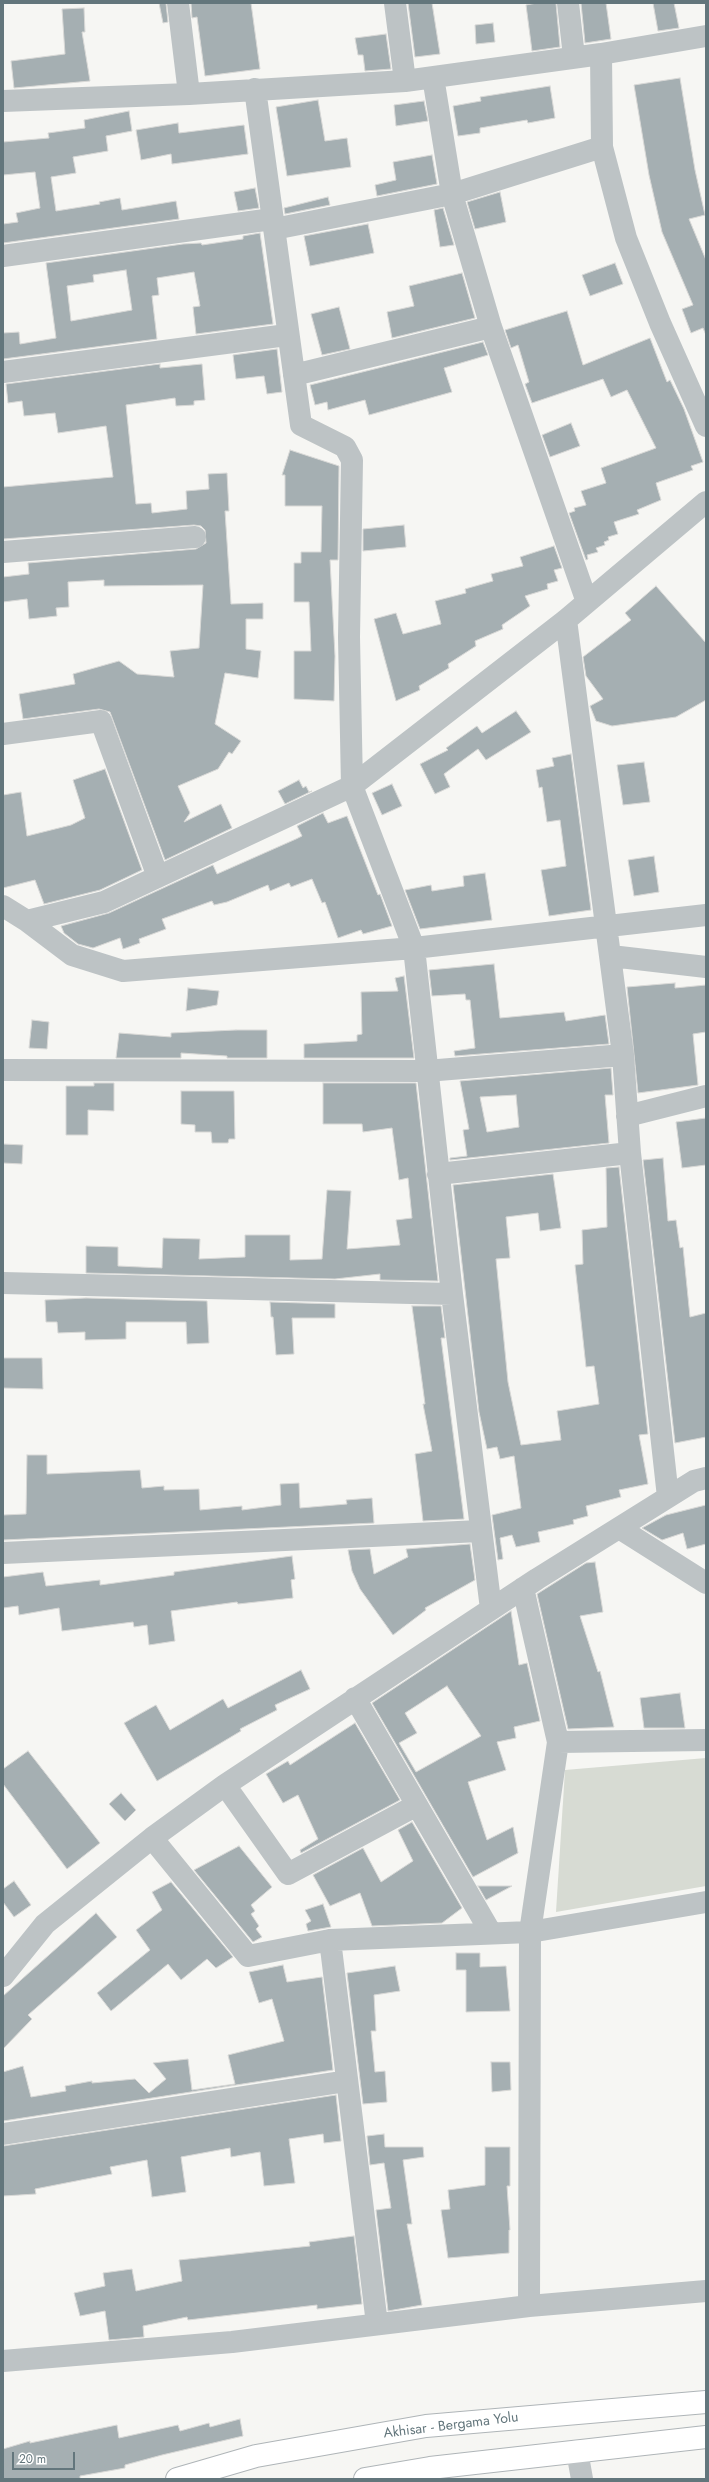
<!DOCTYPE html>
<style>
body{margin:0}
#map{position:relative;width:709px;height:2482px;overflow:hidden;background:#f6f6f3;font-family:Jost,sans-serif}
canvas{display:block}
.frame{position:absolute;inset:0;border:4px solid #63767c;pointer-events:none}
.scale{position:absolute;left:12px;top:2452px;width:63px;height:18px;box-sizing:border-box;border:2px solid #63767c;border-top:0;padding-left:5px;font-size:12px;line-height:14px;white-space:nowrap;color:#63767c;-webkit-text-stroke:3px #fff;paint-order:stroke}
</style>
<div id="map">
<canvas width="709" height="2482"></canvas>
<div class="frame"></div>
<div class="scale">20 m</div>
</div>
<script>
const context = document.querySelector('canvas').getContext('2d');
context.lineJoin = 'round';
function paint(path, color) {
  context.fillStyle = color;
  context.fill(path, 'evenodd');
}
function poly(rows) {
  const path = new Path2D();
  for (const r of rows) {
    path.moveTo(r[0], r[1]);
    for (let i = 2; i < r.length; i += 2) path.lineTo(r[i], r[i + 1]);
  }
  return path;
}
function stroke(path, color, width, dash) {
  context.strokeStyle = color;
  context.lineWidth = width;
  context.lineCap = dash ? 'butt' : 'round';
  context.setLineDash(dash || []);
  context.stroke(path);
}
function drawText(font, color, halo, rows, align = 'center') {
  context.font = font + ' Jost,sans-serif';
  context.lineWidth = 4;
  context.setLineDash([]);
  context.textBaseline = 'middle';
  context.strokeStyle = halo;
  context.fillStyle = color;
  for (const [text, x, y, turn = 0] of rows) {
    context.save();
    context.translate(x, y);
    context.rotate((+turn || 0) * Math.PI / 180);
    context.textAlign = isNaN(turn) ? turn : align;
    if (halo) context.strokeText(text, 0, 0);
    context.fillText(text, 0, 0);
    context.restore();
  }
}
paint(poly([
 [706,1758,706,1886,556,1912,565,1770]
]), '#d7dbd3');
const building = poly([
 [159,3,166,3,168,22,163,23,159,3],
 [191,3,251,3,260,69,205,76,197,17,192,18,191,3],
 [408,3,432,3,440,54,415,57,408,3],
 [537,3,556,3,560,47,532,51,526,5,537,3],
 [581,3,606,3,611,39,585,43,581,3],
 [653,3,674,3,679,28,658,31,653,3],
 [84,8,85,32,82,32,90,81,14,88,11,61,65,54,62,9,84,8],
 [493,23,495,42,476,44,475,25,493,23],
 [386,34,391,69,365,71,363,55,358,55,355,38,386,34],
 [680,78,695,170,705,215,689,219,706,260,706,335,703,328,691,333,682,309,693,305,662,232,649,175,634,85,680,78],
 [550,86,555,118,528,123,527,120,480,128,480,133,458,136,453,106,481,101,480,97,550,86],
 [318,100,325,141,347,138,351,167,287,176,276,107,318,100],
 [424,101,428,121,396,126,394,105,424,101],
 [129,111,132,131,106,136,108,151,73,157,76,173,51,177,56,211,100,204,99,202,120,198,122,210,176,201,179,219,3,243,3,224,18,222,16,213,40,208,35,172,3,175,3,142,49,138,48,133,85,128,84,120,129,111],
 [178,123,179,133,244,125,248,154,172,164,171,154,141,160,136,130,178,123],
 [432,155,437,184,377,196,375,185,396,180,393,162,432,155],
 [255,188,259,208,238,211,234,192,255,188],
 [500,192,506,222,475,229,467,202,500,192],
 [328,197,330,205,285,214,284,208,328,197],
 [443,208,454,245,440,247,434,210,443,208],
 [368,224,374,253,310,266,304,236,368,224],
 [260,233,273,324,196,334,193,307,200,306,194,272,157,278,159,295,152,296,157,339,3,359,3,333,19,332,20,344,56,338,46,263,183,244,201,243,202,245,243,239,243,236,260,233],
 [126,270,132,310,71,321,67,286,94,282,93,275,126,270],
 [615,263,623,284,590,296,582,275,615,263],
 [462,273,475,318,392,338,387,312,414,306,409,286,462,273],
 [339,307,350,349,322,355,311,314,339,307],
 [567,311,583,365,650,338,667,382,670,380,684,409,703,462,691,466,693,470,656,483,661,500,637,510,639,514,614,522,618,534,608,537,609,540,604,542,605,545,596,548,598,552,587,555,588,559,586,560,569,513,575,511,574,508,586,505,581,491,606,483,601,468,656,448,627,390,611,397,603,379,532,403,525,384,529,382,518,345,511,348,505,330,567,311],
 [483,342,488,355,444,368,452,392,369,415,365,400,328,410,327,402,315,405,310,385,483,342],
 [277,349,282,392,267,394,264,376,236,379,233,355,277,349],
 [160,364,160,368,202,364,205,400,194,401,194,405,176,406,175,398,126,405,136,504,151,503,152,513,187,509,186,491,209,489,208,474,227,473,229,511,225,511,231,604,263,603,263,619,246,619,246,649,261,651,258,678,225,673,215,724,241,741,232,754,229,752,218,769,178,786,190,813,184,822,221,804,232,828,165,860,110,712,99,709,23,719,19,694,75,684,73,674,119,661,137,674,174,677,170,651,199,648,203,585,104,586,104,580,68,582,69,607,56,608,57,616,29,619,27,599,3,602,3,577,29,574,28,563,196,549,206,543,205,530,201,526,194,525,3,539,3,487,113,477,106,426,58,433,55,413,24,416,22,401,8,403,6,384,160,364],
 [571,423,580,446,550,457,542,435,571,423],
 [290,450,339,466,338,560,330,560,335,656,334,701,294,699,294,651,311,651,309,602,294,602,294,563,301,563,301,552,321,552,322,506,285,506,285,475,282,475,290,450],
 [404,525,406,547,363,551,363,529,404,525],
 [554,546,562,568,554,570,558,581,547,584,548,589,525,596,530,606,502,625,503,629,475,641,476,646,448,664,449,668,419,686,420,690,396,701,374,619,396,613,403,634,441,624,435,601,466,593,465,589,493,581,491,574,523,566,520,557,554,546],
 [656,586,706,643,706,700,676,717,612,726,596,721,590,706,603,699,586,676,583,657,631,620,625,613,656,586],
 [516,711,531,732,486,760,478,749,444,774,450,787,435,794,420,764,448,750,446,748,477,726,482,733,516,711],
 [571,754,591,910,549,916,541,870,566,866,560,820,547,822,542,787,539,788,536,770,554,766,552,758,571,754],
 [644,762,650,802,623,805,617,765,644,762],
 [105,769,142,870,100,890,44,904,35,880,3,888,3,795,21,792,27,836,71,825,85,818,73,780,105,769],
 [299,780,303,788,306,786,309,792,312,791,285,804,278,791,299,780],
 [392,784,402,806,382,815,372,793,392,784],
 [323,813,328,823,347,816,378,895,380,894,392,926,363,934,361,930,338,938,325,902,322,903,312,879,291,887,289,883,270,891,268,885,227,902,214,905,212,901,162,919,166,929,139,939,140,943,123,949,120,938,93,948,78,944,64,933,61,926,109,913,213,865,217,874,296,839,302,836,297,826,323,813],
 [654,856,659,892,634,896,628,860,654,856],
 [485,873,492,920,420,929,405,890,431,885,432,891,464,886,463,876,485,873],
 [494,964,500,1018,564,1012,566,1021,605,1015,609,1044,455,1056,454,1051,475,1048,470,1000,466,1000,465,994,432,996,429,970,494,964],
 [404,976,414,1058,304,1058,304,1044,357,1041,357,1035,362,1034,361,992,398,991,395,978,404,976],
 [675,983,675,988,706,985,706,1032,693,1034,698,1085,638,1093,627,987,675,983],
 [188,988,219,991,217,1005,186,1011,188,988],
 [32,1020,49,1022,47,1049,29,1048,32,1020],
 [236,1030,267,1030,267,1058,227,1058,227,1056,181,1053,181,1058,116,1058,119,1033,171,1037,171,1033,236,1030],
 [611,1068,613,1095,605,1095,609,1143,450,1160,450,1158,467,1156,463,1130,469,1129,460,1081,611,1068],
 [516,1095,519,1127,487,1132,480,1097,516,1095],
 [94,1083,114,1083,114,1111,88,1110,88,1135,66,1135,66,1086,94,1086,94,1083],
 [323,1083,416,1083,438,1281,380,1280,380,1274,335,1279,86,1273,86,1246,118,1247,118,1266,162,1268,163,1238,200,1239,199,1259,245,1257,245,1235,290,1235,290,1260,322,1259,327,1190,351,1191,347,1249,400,1245,396,1220,412,1218,408,1178,399,1180,392,1128,363,1132,362,1124,323,1124,323,1083],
 [181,1091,234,1091,235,1139,229,1139,228,1143,212,1143,211,1132,195,1132,195,1125,181,1124,181,1091],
 [706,1118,706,1165,682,1168,676,1122,706,1118],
 [3,1144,23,1145,22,1164,3,1163,3,1144],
 [663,1158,668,1221,676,1220,680,1248,683,1247,690,1317,706,1313,706,1437,675,1443,643,1160,663,1158],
 [619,1167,648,1434,639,1435,648,1484,619,1490,621,1497,586,1506,588,1516,573,1520,574,1524,538,1532,540,1542,516,1547,512,1535,500,1538,503,1559,498,1560,492,1515,521,1508,514,1456,500,1459,497,1447,487,1449,479,1412,453,1185,553,1174,561,1228,540,1231,538,1213,506,1217,510,1258,496,1259,508,1382,521,1445,561,1440,557,1411,599,1404,594,1366,586,1367,575,1265,583,1264,582,1230,607,1227,606,1168,619,1167],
 [86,1298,207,1301,209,1343,187,1344,186,1322,126,1322,126,1339,85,1340,85,1332,58,1333,57,1322,46,1322,45,1300,86,1298],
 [270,1302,335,1304,335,1318,292,1318,294,1354,276,1355,273,1317,271,1317,270,1302],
 [412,1306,441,1306,445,1338,441,1338,464,1519,423,1521,415,1454,432,1451,423,1404,425,1404,412,1306],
 [3,1358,42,1358,43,1389,3,1388,3,1358],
 [27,1455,47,1455,47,1474,140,1470,142,1488,164,1486,164,1490,199,1489,200,1510,242,1506,242,1510,281,1505,280,1484,299,1483,300,1508,347,1504,346,1500,372,1498,374,1523,3,1540,3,1515,26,1514,27,1455],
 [706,1505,706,1544,687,1549,683,1533,662,1540,642,1528,666,1515,706,1505],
 [470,1544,475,1580,425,1608,426,1610,393,1635,360,1589,352,1571,348,1550,370,1549,374,1574,408,1557,406,1549,470,1544],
 [292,1556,295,1579,291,1580,293,1598,238,1604,237,1602,171,1611,175,1641,149,1645,147,1625,134,1627,133,1622,62,1631,59,1608,19,1615,18,1606,3,1608,3,1577,43,1572,46,1586,100,1580,100,1585,174,1575,174,1572,292,1556],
 [595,1562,603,1612,580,1616,598,1672,600,1671,614,1727,568,1729,537,1594,586,1563,595,1562],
 [511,1611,519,1665,527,1663,540,1721,514,1727,516,1738,497,1742,506,1770,468,1782,487,1840,513,1827,518,1853,473,1877,372,1703,511,1611],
 [447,1686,481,1736,416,1772,399,1743,417,1733,405,1713,447,1686],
 [301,1670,310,1689,275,1705,277,1710,240,1729,241,1731,157,1781,124,1723,156,1705,170,1730,223,1699,228,1708,301,1670],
 [680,1693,685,1728,644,1728,640,1698,680,1693],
 [355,1723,400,1800,301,1853,300,1850,318,1839,298,1795,283,1803,266,1774,288,1761,290,1765,355,1723],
 [28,1751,100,1843,67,1869,3,1784,3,1769,28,1751],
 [121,1793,136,1810,125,1821,109,1804,121,1793],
 [412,1822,462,1908,442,1923,372,1926,360,1893,330,1906,313,1875,363,1848,381,1882,413,1861,398,1830,412,1822],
 [239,1846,272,1887,251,1905,255,1911,251,1914,259,1926,256,1929,262,1937,253,1942,194,1870,239,1846],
 [14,1881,31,1905,14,1917,3,1902,3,1889,14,1881],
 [171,1882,233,1957,216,1968,207,1959,181,1980,168,1964,111,2011,97,1993,150,1950,136,1930,162,1910,152,1892,171,1882],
 [478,1886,512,1886,486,1900,478,1886],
 [323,1904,331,1927,308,1931,306,1924,311,1921,305,1910,323,1904],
 [96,1913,117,1937,28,2015,32,2019,3,2049,3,1996,96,1913],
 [456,1953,480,1953,480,1967,506,1966,510,2011,466,2012,466,1970,456,1970,456,1953],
 [283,1965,287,1982,322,1977,333,2070,3,2121,3,2072,23,2066,31,2097,66,2091,65,2086,92,2081,92,2083,135,2079,149,2093,166,2079,153,2063,188,2059,192,2090,235,2084,228,2055,284,2041,272,1999,259,2003,249,1972,283,1965],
 [395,1966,400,1991,374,1995,376,2031,371,2031,375,2072,385,2071,387,2102,363,2104,347,1973,395,1966],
 [491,2062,510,2062,511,2090,492,2092,491,2062],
 [336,2095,341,2141,324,2143,323,2134,289,2139,295,2183,264,2186,260,2152,231,2157,230,2148,181,2157,186,2192,152,2197,147,2160,110,2167,112,2174,35,2189,36,2194,3,2196,3,2146,336,2095],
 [384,2134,385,2147,423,2147,424,2157,403,2160,412,2224,407,2224,422,2305,388,2311,376,2210,391,2208,384,2163,370,2165,367,2136,384,2134],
 [485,2147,510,2147,510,2186,507,2186,510,2230,509,2230,509,2253,448,2258,441,2210,450,2209,448,2190,485,2185,485,2147],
 [354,2236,362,2304,317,2309,317,2305,188,2320,187,2317,143,2326,144,2337,109,2340,105,2311,80,2316,74,2293,105,2286,103,2273,132,2269,136,2291,182,2281,179,2260,310,2246,309,2242,354,2236],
 [240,2419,243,2436,162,2455,125,2465,125,2468,80,2476,80,2479,3,2479,3,2449,30,2441,30,2443,117,2425,119,2438,178,2425,180,2431,209,2423,210,2427,240,2419]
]);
paint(building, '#a5afb2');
stroke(building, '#d8d8d6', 1);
const major = poly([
 [177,2479,256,2456,426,2426,706,2402],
 [365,2479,430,2468,706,2437]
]);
stroke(major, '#afb5b8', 24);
stroke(poly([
 [178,3,189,94],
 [395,3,405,81],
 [568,3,574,57],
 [601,54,602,147,626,238,660,323,706,426],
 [433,77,452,194,491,327,587,602],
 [255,89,301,425,345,447,352,460,349,637,352,786,414,948,452,1294,491,1609],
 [3,101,189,94,405,81,601,54,706,36],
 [274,229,452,194,602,147],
 [3,256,272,219],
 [3,372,287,335],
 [294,375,491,327],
 [3,552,195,537],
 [566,620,623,1055,630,1153,668,1497],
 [3,734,101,721,158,877],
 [3,906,27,921,104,902,352,786,566,620,706,502],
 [27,921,72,955,123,971,414,948,706,915],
 [611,956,706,967],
 [3,1070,426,1071,623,1055],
 [627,1116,706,1096],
 [438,1174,630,1153],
 [3,1283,452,1294],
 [619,1528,706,1583],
 [3,1553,480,1531],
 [523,1588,558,1742],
 [355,1698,491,1933],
 [225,1785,288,1874,417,1805],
 [152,1838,248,1956,330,1940,530,1932,706,1902],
 [330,1940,377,2324],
 [3,1976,45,1924,152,1838,225,1785,537,1579,694,1481,706,1478],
 [3,2134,347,2081],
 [529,2306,530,1932,558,1742,706,1740],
 [3,2361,232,2342,529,2306,706,2291],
 [577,2451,582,2479]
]), '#bdc3c5', 22);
stroke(major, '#fff', 22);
drawText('14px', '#63767c', '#fff', [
 ["Akhisar - Bergama Yolu",451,2426,-7]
]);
</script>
